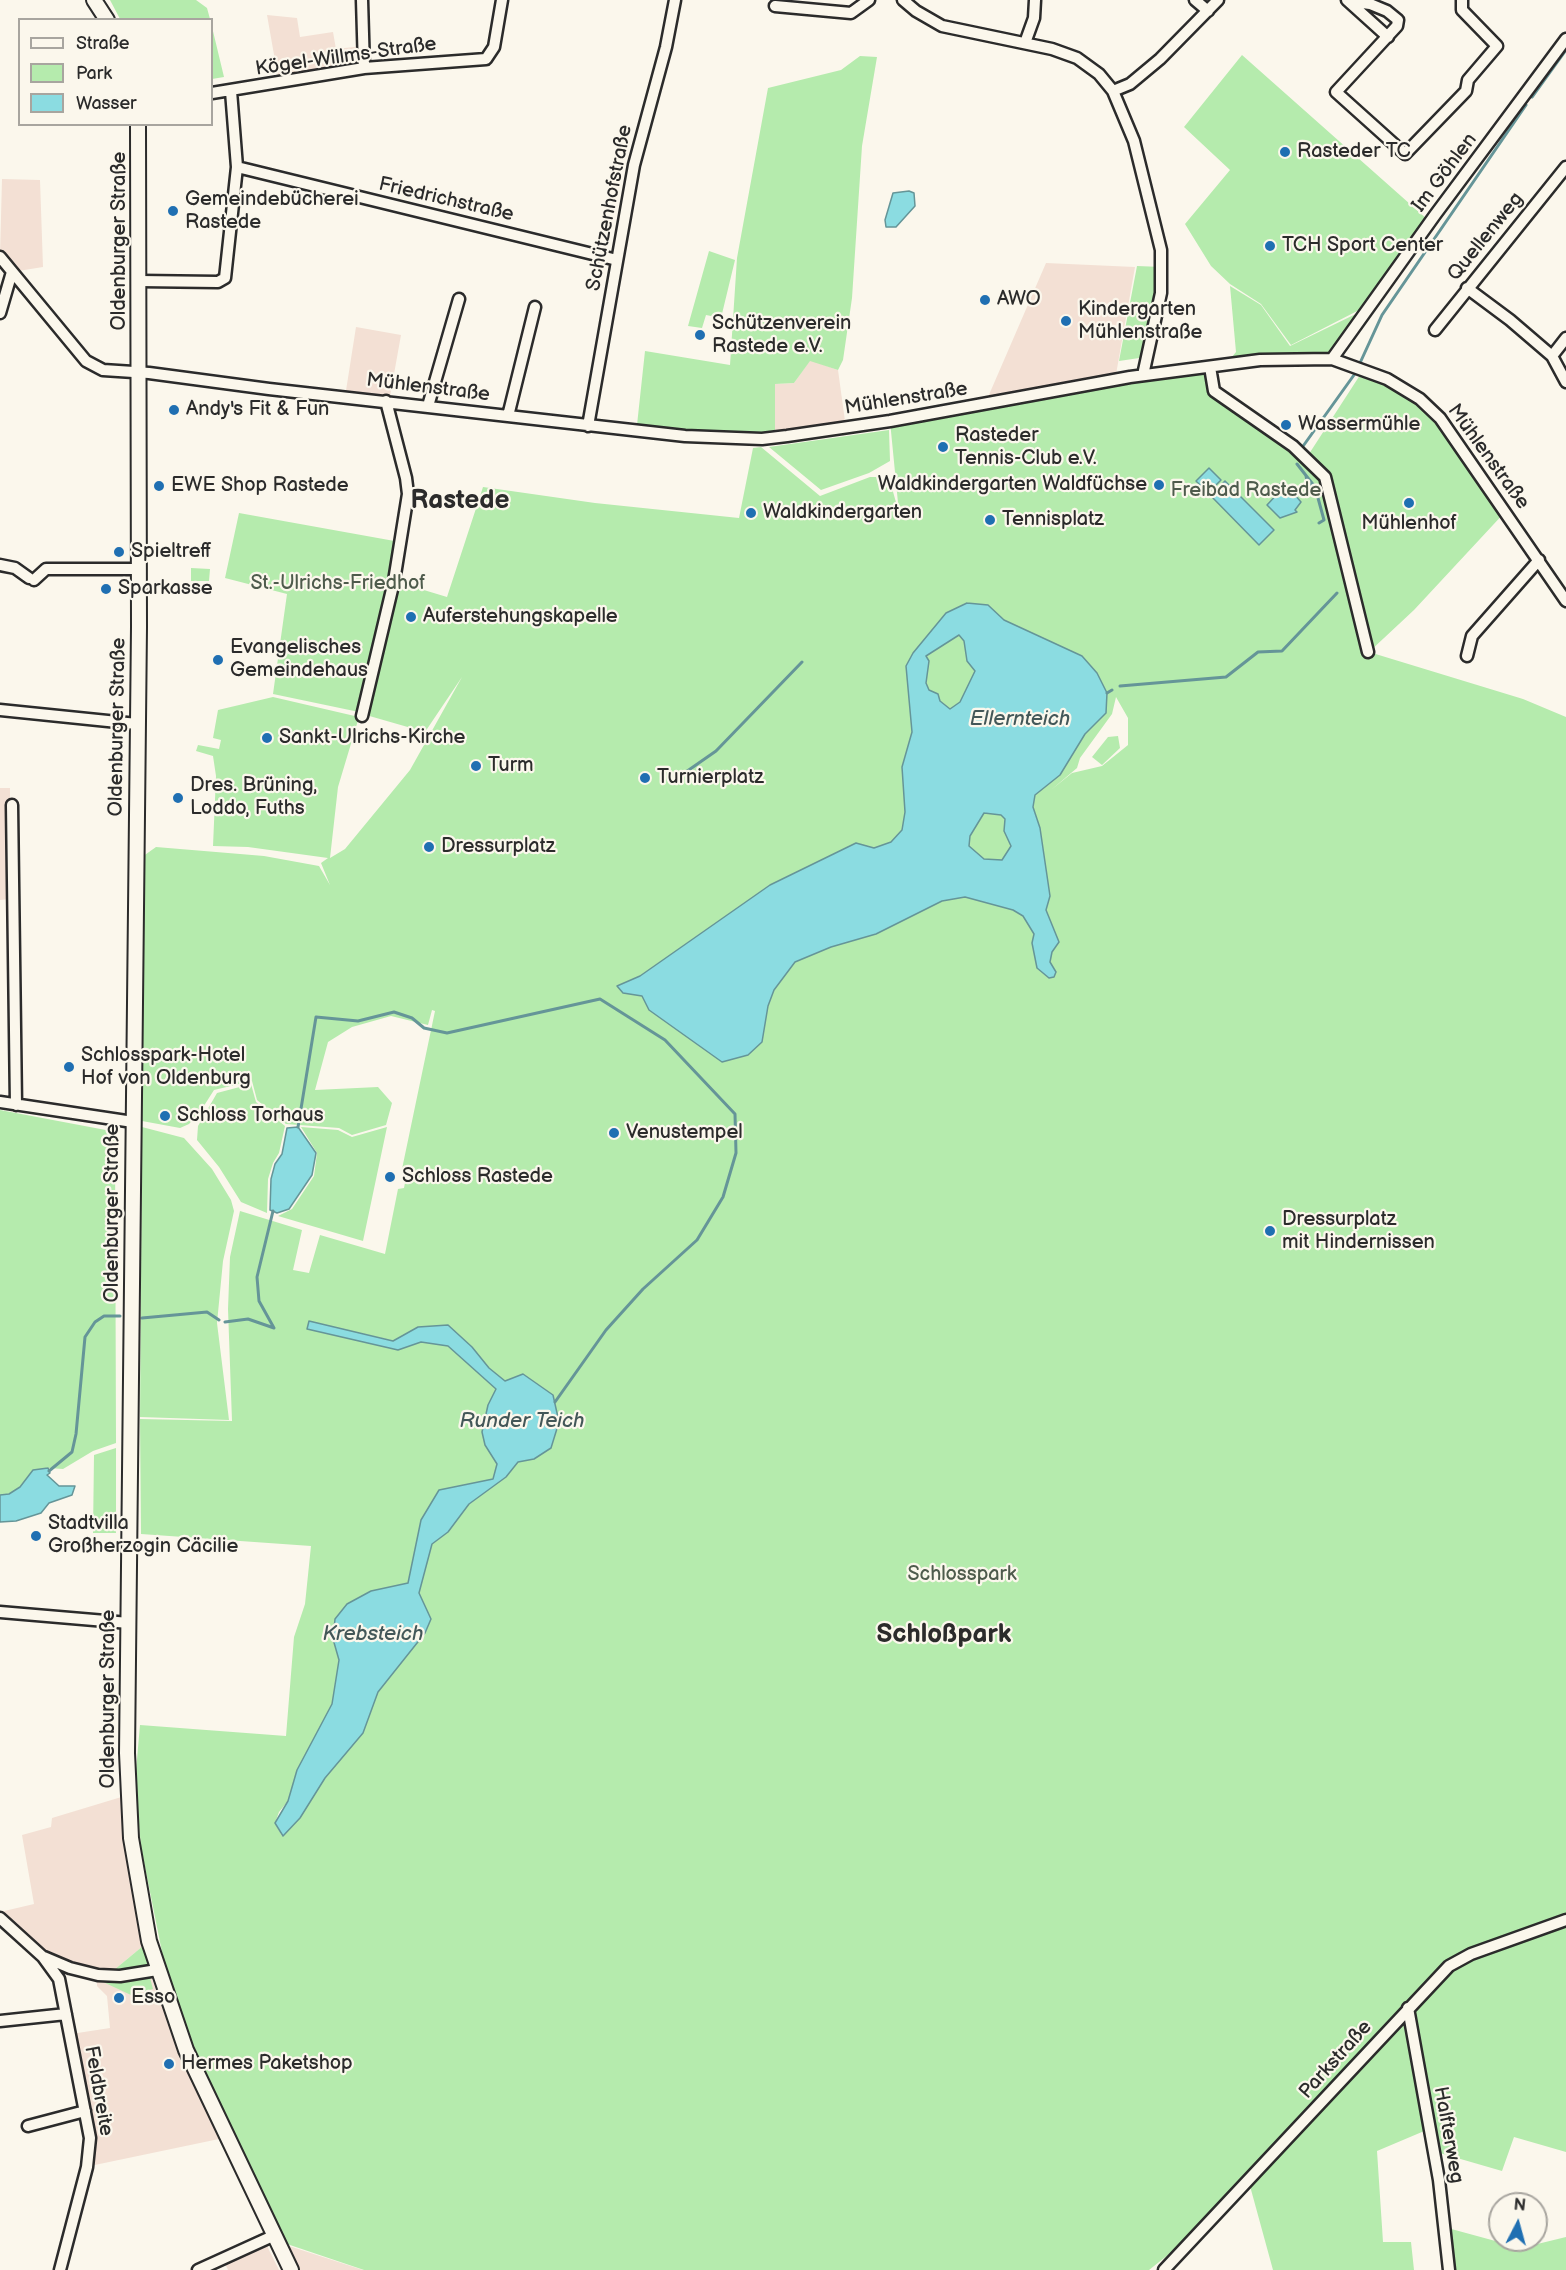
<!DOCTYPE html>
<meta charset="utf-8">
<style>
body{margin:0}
#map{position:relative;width:1566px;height:2270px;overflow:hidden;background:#fbf7ec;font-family:"Balsamiq Sans",sans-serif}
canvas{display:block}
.legend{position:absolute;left:18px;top:18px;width:195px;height:108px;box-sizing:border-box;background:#fbf7ec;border:2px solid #a8a59f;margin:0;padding:8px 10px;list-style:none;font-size:18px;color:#2b2b2b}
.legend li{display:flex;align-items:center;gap:12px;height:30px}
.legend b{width:30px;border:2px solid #a8a59f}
.north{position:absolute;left:1488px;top:2192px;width:60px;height:60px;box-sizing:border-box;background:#fbf7ec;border:2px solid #a8a59f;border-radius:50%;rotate:6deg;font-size:16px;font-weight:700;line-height:24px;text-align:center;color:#2b2b2b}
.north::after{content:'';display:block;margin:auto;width:21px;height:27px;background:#1f6fb2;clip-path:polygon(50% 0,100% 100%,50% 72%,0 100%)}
</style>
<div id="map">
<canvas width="1566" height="2270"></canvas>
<ul class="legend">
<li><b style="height:8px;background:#fbf7ec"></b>Straße</li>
<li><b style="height:16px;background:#b5ebad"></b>Park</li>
<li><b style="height:16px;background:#8bdce1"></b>Wasser</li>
</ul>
<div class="north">N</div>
</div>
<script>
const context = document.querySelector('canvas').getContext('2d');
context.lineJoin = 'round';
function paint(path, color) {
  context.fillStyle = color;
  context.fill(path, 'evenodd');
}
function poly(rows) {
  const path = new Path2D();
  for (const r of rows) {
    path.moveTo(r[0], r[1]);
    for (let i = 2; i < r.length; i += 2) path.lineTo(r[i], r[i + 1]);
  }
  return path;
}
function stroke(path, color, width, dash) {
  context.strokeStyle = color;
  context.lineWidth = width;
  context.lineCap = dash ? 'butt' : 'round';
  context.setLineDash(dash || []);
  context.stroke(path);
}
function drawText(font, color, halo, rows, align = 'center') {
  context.font = font + ' "Balsamiq Sans",sans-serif';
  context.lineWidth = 4.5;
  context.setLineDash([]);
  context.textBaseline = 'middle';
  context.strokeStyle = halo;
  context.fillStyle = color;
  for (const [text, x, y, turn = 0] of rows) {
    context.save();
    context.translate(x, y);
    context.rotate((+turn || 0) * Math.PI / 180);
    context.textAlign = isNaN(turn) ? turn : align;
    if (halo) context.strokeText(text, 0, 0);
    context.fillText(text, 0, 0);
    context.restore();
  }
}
paint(poly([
 [267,15,297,18,300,37,333,32,336,49,363,46,364,68,279,83],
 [2,179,40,180,43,267,12,272,0,256],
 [1046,263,1135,267,1115,380,985,404],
 [356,327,401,335,389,402,345,397],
 [810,360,838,370,845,421,775,433,775,384,794,383],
 [0,788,10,788,10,899,0,900],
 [128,1795,149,1941,114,1970,98,1975,43,1957,0,1918,0,1912,34,1904,22,1835,51,1827,52,1818],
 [150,1974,180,2053,219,2139,90,2166,71,2034,110,2028,107,1996,97,1986,97,1978],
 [264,2240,279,2270,228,2270,224,2261],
 [286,2245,363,2270,298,2270]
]), '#f3e0d4');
paint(poly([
 [110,0,196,0,207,8,210,19,120,19],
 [212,27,224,77,212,79],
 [1242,55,1428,220,1365,307,1291,345,1261,304,1230,284,1211,266,1185,224,1230,170,1184,127],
 [860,56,877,57,862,146,852,298,843,360,838,370,810,361,794,383,775,384,775,433,724,433,637,425,645,351,730,365,737,258,768,88,841,70],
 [709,251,735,260,721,318,706,315,702,328,688,326],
 [1137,266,1162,267,1146,357,1119,361],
 [1230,286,1261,305,1290,346,1364,310,1331,357,1227,363,1236,352],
 [1208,368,1212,391,1307,457,1362,372,1420,399,1506,511,1414,610,1369,652,1523,699,1566,717,1566,1915,1496,1938,1445,1962,1178,2247,1149,2270,364,2270,287,2244,190,2048,170,1992,141,1847,135,1782,140,1725,286,1736,294,1637,305,1604,311,1546,141,1534,140,1419,232,1421,228,1309,230,1257,240,1211,302,1230,293,1270,309,1273,320,1235,385,1254,398,1189,404,1188,407,1172,402,1169,435,1011,432,1010,428,1025,391,1016,352,1027,328,1042,315,1090,378,1087,392,1103,386,1125,352,1135,339,1128,286,1124,257,1100,252,1081,214,1090,200,1112,189,1124,180,1128,142,1121,139,1104,142,857,156,847,264,856,319,866,330,885,321,863,328,858,248,847,213,846,216,776,213,756,196,751,198,745,219,749,221,740,213,738,218,710,273,697,359,717,338,787,330,858,345,849,410,770,462,677,425,732,366,715,389,630,383,625,359,712,273,694,287,594,225,578,239,513,400,542,394,581,447,597,483,487,595,503,739,518,753,448,761,447,820,496,870,477,885,477,890,481,899,513,890,421],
 [1116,697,1128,718,1128,745,1102,766,1072,773,1051,790,1077,768,1080,758,1112,714],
 [309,1321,394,1341,448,1325,472,1347,489,1368,505,1381,523,1374,553,1395,559,1422,551,1448,534,1459,518,1462,506,1477,469,1504,448,1532,432,1544,419,1592,408,1582,421,1520,429,1508,484,1481,493,1479,497,1463,485,1445,488,1405,496,1389,448,1346,421,1342,398,1350,307,1329],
 [425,1633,378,1692,363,1733,325,1778,300,1818,282,1836,275,1823,279,1812,288,1801,297,1770,332,1704,339,1660,333,1639],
 [889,430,890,461,869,473,821,490,769,447],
 [191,568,210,569,209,581,191,581],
 [1118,736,1120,748,1102,765,1092,757,1108,737],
 [251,1084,256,1102,285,1126,279,1153,273,1163,268,1179,267,1213,241,1202,219,1167,197,1140,198,1126,217,1093],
 [0,1110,111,1131,115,1137,116,1443,93,1451,63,1469,48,1468,29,1475,20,1487,9,1494,0,1495],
 [142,1127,184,1138,212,1169,231,1200,234,1211,223,1261,217,1323,229,1420,140,1417],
 [301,1127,338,1130,352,1137,387,1127,363,1241,278,1216,292,1209,314,1176,317,1153],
 [116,1448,116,1533,93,1533,94,1455],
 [1566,1925,1566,2152,1514,2137,1502,2171,1433,2151,1429,2129,1377,2151,1383,2242,1411,2242,1414,2270,1273,2270,1250,2186,1453,1969,1500,1947],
 [149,1941,157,1970,98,1975,114,1970],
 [149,1974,153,1989,131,1995,101,1981,101,1977],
 [1444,2227,1521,2248,1566,2237,1566,2270,1449,2270]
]), '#b5ebad');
const water = poly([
 [909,191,914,193,915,206,896,227,886,227,885,220,893,193,909,191],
 [1209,468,1221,480,1208,493,1196,481,1209,468],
 [1225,481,1274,530,1259,545,1210,495,1225,481],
 [1283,481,1301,502,1295,510,1297,512,1280,518,1267,505,1280,491,1278,486,1283,481],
 [967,603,988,605,1004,620,1082,656,1097,673,1107,693,1106,713,1085,734,1060,775,1035,795,1033,807,1040,828,1050,896,1046,910,1059,942,1052,952,1050,962,1056,972,1054,977,1049,978,1037,968,1032,943,1034,934,1023,916,1013,910,965,897,942,901,876,934,831,947,795,962,774,990,768,1006,762,1042,748,1055,722,1062,649,1010,642,996,623,993,617,986,640,976,770,885,856,843,874,848,891,842,902,830,905,812,902,767,912,732,906,666,913,653,946,613,967,603],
 [959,635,964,641,967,661,975,671,960,702,950,709,940,701,938,694,929,690,926,683,929,661,926,656,959,635],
 [984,813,1001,815,1005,819,1004,831,1011,846,1002,860,984,859,969,846,970,836,984,813],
 [298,1127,316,1153,312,1175,289,1209,277,1213,270,1210,271,1179,275,1164,282,1154,287,1128,298,1127],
 [309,1321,393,1341,418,1327,448,1325,472,1347,489,1368,505,1381,523,1374,553,1395,559,1422,551,1448,534,1459,518,1462,506,1477,469,1504,448,1532,432,1544,419,1593,431,1619,425,1633,378,1692,363,1733,325,1778,300,1818,283,1836,275,1823,288,1801,297,1770,332,1704,339,1660,333,1639,335,1619,347,1604,371,1591,408,1583,421,1520,439,1490,493,1479,497,1464,485,1445,482,1432,488,1405,496,1389,448,1346,421,1342,398,1350,307,1329,309,1321],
 [48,1468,50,1473,47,1475,59,1486,75,1486,72,1495,49,1503,41,1513,16,1521,0,1522,0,1495,9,1494,20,1487,33,1470,48,1468]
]);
paint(water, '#8bdce1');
stroke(water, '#659598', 1.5);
stroke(poly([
 [1532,97,1566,50],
 [1360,363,1382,315,1526,105],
 [1301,449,1354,375],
 [1297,464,1315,487,1324,520,1319,523],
 [1306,476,1307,481,1313,487],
 [1120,686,1226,677,1258,652,1282,651,1337,593],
 [1107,693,1112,690],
 [683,774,716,751,802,662],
 [298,1127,316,1017,358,1021,394,1012,412,1018,424,1028,447,1033,600,999,665,1040,735,1114,736,1153,723,1197,697,1240,643,1289,606,1330,555,1402],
 [142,1318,207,1312,219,1320],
 [225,1322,248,1319,274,1328,259,1301,257,1277,273,1211],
 [49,1471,72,1452,76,1434,85,1337,95,1322,104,1316,120,1316]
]), '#659598', 3);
const street = poly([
 [362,0,364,68],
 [903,0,916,11,942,26,1052,49,1077,58,1099,74,1113,91,1134,141,1161,250,1161,293,1143,375],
 [1195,0,1208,11],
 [1347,0,1388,37],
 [1348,1,1370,4,1387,11,1398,20,1397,26,1336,92,1405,154,1466,91,1468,80,1497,46,1462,10,1462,0],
 [775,6,851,13,869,0],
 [1025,43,1034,18,1035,0],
 [231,91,237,167,617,260],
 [1113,91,1130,84,1160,59,1218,0],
 [212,93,364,68,486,59,494,47,502,0],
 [0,257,86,361,103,370,149,373,269,389,685,436,762,439,787,436,890,421,1130,377,1260,360,1332,359,1387,379,1420,399,1440,418,1566,601],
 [140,281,218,282,225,278,237,167],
 [1467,288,1510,320,1552,356,1566,382],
 [0,313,12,272],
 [1435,330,1566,167],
 [1552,356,1566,338],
 [1332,359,1435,215,1566,39],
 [1210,367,1214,391,1293,446,1325,477,1368,652],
 [428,406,459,299],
 [508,416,535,307],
 [588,426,634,165,666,47,675,0],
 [0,565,15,568,29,578],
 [34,580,46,569,139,569],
 [1467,656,1472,636,1539,560],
 [0,710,137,724],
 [362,716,394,581,408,494,406,478,386,401],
 [12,805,16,1105],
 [0,1102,133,1122],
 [0,1612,129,1623],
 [0,1918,43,1957,59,1979,90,2138,87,2167,60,2270],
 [44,1957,70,1968,98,1975,120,1976,157,1970],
 [1408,2008,1439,2180,1449,2270],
 [0,2021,66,2014],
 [28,2126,85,2111],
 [198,2270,275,2235],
 [1164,2270,1449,1966,1471,1954,1566,1920]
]);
const secondary = poly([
 [94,0,107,20],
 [138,124,139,627,127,1753,131,1838,149,1941,186,2050,291,2270]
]);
stroke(street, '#2b2b2b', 15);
stroke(secondary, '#2b2b2b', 18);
stroke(street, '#fbf7ec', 10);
stroke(secondary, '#fbf7ec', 14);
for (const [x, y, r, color] of [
 [1285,152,6,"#1f6fb2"],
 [173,211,6,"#1f6fb2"],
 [1270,246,6,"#1f6fb2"],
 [985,300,6,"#1f6fb2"],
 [1066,321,6,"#1f6fb2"],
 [700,335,6,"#1f6fb2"],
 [174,410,6,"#1f6fb2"],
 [1286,425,6,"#1f6fb2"],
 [943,447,6,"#1f6fb2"],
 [1159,485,6,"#1f6fb2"],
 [159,486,6,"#1f6fb2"],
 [1409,503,6,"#1f6fb2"],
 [751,513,6,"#1f6fb2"],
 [990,520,6,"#1f6fb2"],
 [119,552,6,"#1f6fb2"],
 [106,589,6,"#1f6fb2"],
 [411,617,6,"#1f6fb2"],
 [218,660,6,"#1f6fb2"],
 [267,738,6,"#1f6fb2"],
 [476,766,6,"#1f6fb2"],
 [645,778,6,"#1f6fb2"],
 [178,798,6,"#1f6fb2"],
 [429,847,6,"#1f6fb2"],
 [69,1067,6,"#1f6fb2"],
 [165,1116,6,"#1f6fb2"],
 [614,1133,6,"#1f6fb2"],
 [390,1177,6,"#1f6fb2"],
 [1270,1231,6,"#1f6fb2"],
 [36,1536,6,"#1f6fb2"],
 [119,1998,6,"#1f6fb2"],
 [169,2064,6,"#1f6fb2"]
]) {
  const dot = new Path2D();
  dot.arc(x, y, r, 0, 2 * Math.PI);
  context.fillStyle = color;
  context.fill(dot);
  stroke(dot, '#fbf7ec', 2);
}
drawText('20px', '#2b2b2b', '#fbf7ec', [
 ["Kögel-Willms-Straße",346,57,-8],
 ["Im Göhlen",1445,173,-53],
 ["Friedrichstraße",446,200,13],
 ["Schützenhofstraße",610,208,-79],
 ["Quellenweg",1486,237,-51],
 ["Oldenburger Straße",120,241,-90],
 ["Mühlenstraße",428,388,7],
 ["Mühlenstraße",906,399,-9],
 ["Mühlenstraße",1488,457,54],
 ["Oldenburger Straße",118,727,-89],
 ["Oldenburger Straße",113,1213,-90],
 ["Oldenburger Straße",109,1699,-90],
 ["Parkstraße",1336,2060,-48],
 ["Feldbreite",98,2091,80],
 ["Halfterweg",1448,2135,80]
]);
drawText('20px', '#2b2b2b', '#fbf7ec', [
 ["Rasteder TC",1297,152],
 ["Gemeindebücherei",185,200],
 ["Rastede",185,223],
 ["TCH Sport Center",1282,246],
 ["AWO",997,300],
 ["Kindergarten",1078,310],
 ["Mühlenstraße",1078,333],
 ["Schützenverein",712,324],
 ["Rastede e.V.",712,347],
 ["Andy's Fit & Fun",186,410],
 ["Wassermühle",1298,425],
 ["Rasteder",955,436],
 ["Tennis-Club e.V.",955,459],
 ["Waldkindergarten Waldfüchse",1147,485,"right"],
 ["EWE Shop Rastede",171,486],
 ["Waldkindergarten",763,513],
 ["Tennisplatz",1002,520],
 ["Mühlenhof",1409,524,"center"],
 ["Spieltreff",131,552],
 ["Sparkasse",118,589],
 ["Auferstehungskapelle",423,617],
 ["Evangelisches",230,648],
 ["Gemeindehaus",230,671],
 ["Sankt-Ulrichs-Kirche",279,738],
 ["Turm",488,766],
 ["Turnierplatz",657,778],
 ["Dres. Brüning,",190,786],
 ["Loddo, Fuths",190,809],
 ["Dressurplatz",441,847],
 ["Schlosspark-Hotel",81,1056],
 ["Hof von Oldenburg",81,1079],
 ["Schloss Torhaus",177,1116],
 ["Venustempel",626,1133],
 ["Schloss Rastede",402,1177],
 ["Dressurplatz",1282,1220],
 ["mit Hindernissen",1282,1243],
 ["Stadtvilla",48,1524],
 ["Großherzogin Cäcilie",48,1547],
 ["Esso",131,1998],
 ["Hermes Paketshop",181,2064]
], 'left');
drawText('20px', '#4e5b4c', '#fbf7ec', [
 ["Freibad Rastede",1246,491],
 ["St.-Ulrichs-Friedhof",338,584],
 ["Schlosspark",962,1575]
]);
drawText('italic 21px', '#435758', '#fbf7ec', [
 ["Ellernteich",1020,720],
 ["Runder Teich",522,1422],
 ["Krebsteich",373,1635]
]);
drawText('bold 26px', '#2b2b2b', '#fbf7ec', [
 ["Rastede",460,501],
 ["Schloßpark",944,1635]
]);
</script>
